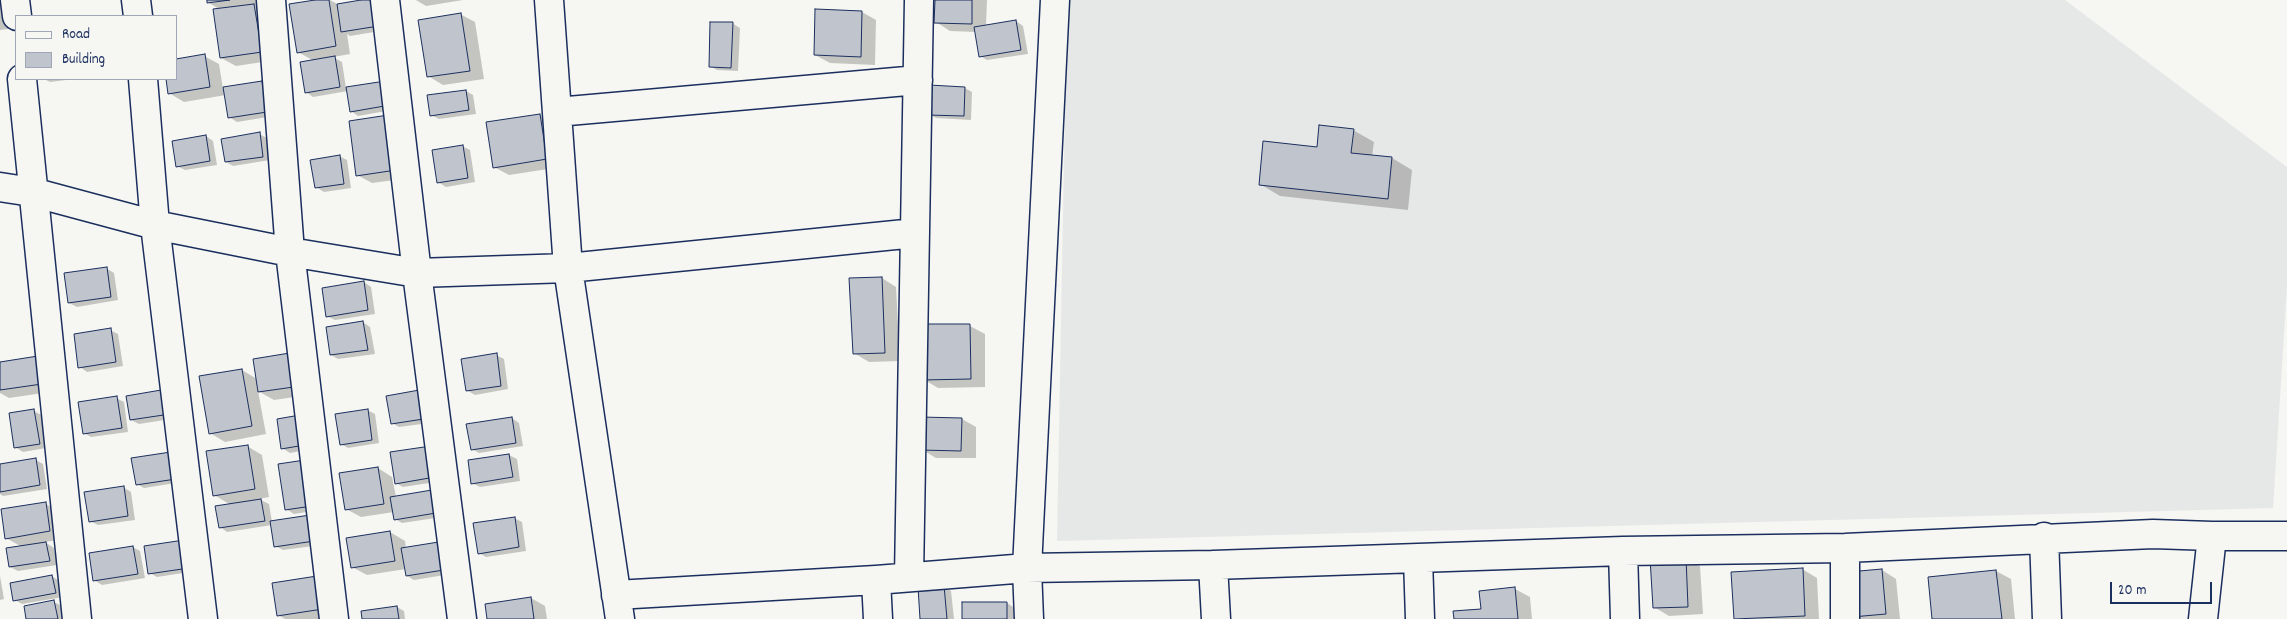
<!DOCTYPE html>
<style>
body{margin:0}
#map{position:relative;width:2287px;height:619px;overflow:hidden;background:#f6f6f2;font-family:Dekko,sans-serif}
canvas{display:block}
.legend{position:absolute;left:15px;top:15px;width:162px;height:65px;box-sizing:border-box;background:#f6f6f2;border:1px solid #9ea6b7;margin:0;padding:6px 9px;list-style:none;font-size:15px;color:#1b2f5e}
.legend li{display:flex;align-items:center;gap:10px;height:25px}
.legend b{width:25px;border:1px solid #9ea6b7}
.scale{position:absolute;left:2110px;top:582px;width:102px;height:22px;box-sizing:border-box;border:2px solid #1b2f5e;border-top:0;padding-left:6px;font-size:15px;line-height:18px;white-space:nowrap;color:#1b2f5e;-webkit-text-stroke:4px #f6f6f2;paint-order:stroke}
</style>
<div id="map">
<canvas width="2287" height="619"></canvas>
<ul class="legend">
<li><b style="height:6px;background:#f6f6f2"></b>Road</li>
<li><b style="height:14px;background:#c0c4cd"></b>Building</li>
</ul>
<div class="scale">20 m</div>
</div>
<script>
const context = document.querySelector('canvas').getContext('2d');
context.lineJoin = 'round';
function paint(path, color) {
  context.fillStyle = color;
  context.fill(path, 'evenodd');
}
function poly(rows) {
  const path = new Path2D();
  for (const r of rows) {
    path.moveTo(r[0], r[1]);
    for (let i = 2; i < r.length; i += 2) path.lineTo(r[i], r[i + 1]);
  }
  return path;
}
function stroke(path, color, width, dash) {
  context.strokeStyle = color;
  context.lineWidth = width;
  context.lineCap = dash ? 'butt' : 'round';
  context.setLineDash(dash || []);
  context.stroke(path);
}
paint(poly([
 [1067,0,2065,0,2287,167,2287,287,2273,508,1057,541]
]), '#e6e7e7');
paint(poly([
 [0,0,13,0,16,28,0,30],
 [208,0,269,0,270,4,256,6,268,13,276,60,236,66,221,58,221,10,209,3],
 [324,0,330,0,339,5,368,0,392,29,350,36,347,34,350,54,333,57,342,62,346,88,391,81,403,108,358,116,351,111,348,91,313,97,306,92,314,61,298,52],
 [416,0,463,0,426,6],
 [937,0,987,0,986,26,1016,21,1023,26,1028,54,987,60,980,56,976,32,950,31,936,22],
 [862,12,876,20,875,65,830,63,815,55],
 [460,14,475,22,484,79,443,85,428,76],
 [732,23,740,28,738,71,717,70,710,66],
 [204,56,219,64,223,89,262,82,269,86,274,116,237,122,229,117,226,95,184,102,169,93,167,79,176,79],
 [44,79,74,79,50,82],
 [965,88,972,92,971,120,936,118,928,114],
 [466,91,473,95,476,114,439,119,431,115],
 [540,115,554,124,561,167,509,175,494,167],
 [350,122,417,177,372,183,357,175],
 [1353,130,1374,142,1372,156,1392,158,1412,170,1408,210,1280,196,1260,184,1318,148],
 [259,134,267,138,270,160,233,166,226,162],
 [206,136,213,141,217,165,185,170,177,166],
 [462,146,470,150,475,182,446,187,438,182],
 [339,156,347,160,351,188,324,192,316,187],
 [106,268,114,273,118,300,77,307,69,303],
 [882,278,896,287,900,361,869,362,854,353],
 [364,282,371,287,375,314,335,320,327,316],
 [363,322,370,327,375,354,338,359,331,355],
 [923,325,970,326,985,334,985,387,938,388,923,379],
 [110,330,118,334,123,366,87,372,80,367],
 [496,355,504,359,508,389,475,395,468,391],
 [254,360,315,394,274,400,258,391,266,434,225,442,210,433,242,370,257,379],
 [0,363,56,391,9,398,0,393],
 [128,397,184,417,139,424,131,420],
 [388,397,437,422,399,427,392,423],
 [116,398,124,402,128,432,91,437,84,433],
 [367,410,375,414,379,443,348,448,341,444],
 [34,411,41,415,46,448,23,452,15,447],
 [512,418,519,423,523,446,479,453,472,449],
 [962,419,976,427,976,458,936,458,921,449],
 [307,421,312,449,290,453,282,448],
 [247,446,262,455,269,497,259,499,269,504,272,522,328,544,283,550,275,546,272,525,227,532,220,527,231,505,214,495],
 [171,453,182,482,144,488,137,484],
 [391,453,442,481,403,487,396,483],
 [509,455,517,459,520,481,480,487,472,483,469,461],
 [36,460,43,464,47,489,3,496,0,494,0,465],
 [305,461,319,510,294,514,286,509],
 [378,468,392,477,396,497,449,516,402,523,395,519,394,512,361,517,346,509],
 [123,487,131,492,135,520,98,525,90,521],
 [46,504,60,512,64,539,45,542,54,548,57,565,18,571,10,567,22,547,6,538],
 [514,518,522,522,526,551,486,557,479,553],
 [390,532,405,541,406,548,457,573,414,580,407,576,406,569,367,575,352,567,348,539],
 [184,541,196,571,157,577,150,573],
 [133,547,140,551,145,578,102,585,94,580],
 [1685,558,1700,566,1703,614,1669,616,1654,607],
 [1802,569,1817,578,1819,619,1735,619,1732,573],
 [1882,570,1896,579,1900,619,1858,619,1853,616],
 [1996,571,2011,579,2015,619,1933,619],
 [0,576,4,599,0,600],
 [52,576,59,581,63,597,22,604,15,600],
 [273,584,337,616,320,619,285,619,278,615],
 [944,587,951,591,954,619,922,619],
 [1515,589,1530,597,1532,619,1455,619,1482,610],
 [531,598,545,606,547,619,488,619],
 [54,602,62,606,64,619,27,619],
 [1007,603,1021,612,1021,619,963,619],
 [397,607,404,611,405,619,363,619]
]), '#0003');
const building = poly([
 [207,0,230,0,207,3,207,0],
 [315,0,329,0,336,46,297,53,289,4,315,0],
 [361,0,381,0,385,25,341,32,337,4,361,0],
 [935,0,972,0,972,24,934,23,935,0],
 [254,4,262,52,220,58,213,9,254,4],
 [815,9,862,11,861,57,814,55,815,9],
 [461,13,470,71,427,77,418,20,461,13],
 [1016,20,1021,50,979,57,974,27,1016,20],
 [710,22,733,22,731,68,709,67,710,22],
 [205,54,210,87,168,94,166,79,176,79,176,59,205,54],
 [335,56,340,87,305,93,300,62,335,56],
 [392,80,396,104,350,112,346,87,392,80],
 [262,81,267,112,228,118,223,87,262,81],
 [929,85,965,87,964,116,927,115,929,85],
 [466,90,469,110,430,116,427,95,466,90],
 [395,114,403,169,356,176,349,121,395,114],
 [540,114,547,159,493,168,486,122,540,114],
 [1319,125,1354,129,1351,153,1392,157,1388,199,1259,185,1263,141,1317,147,1319,125],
 [260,132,263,157,225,162,221,139,260,132],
 [206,135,210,161,176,167,172,141,206,135],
 [463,145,468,178,437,183,432,150,463,145],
 [340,155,344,184,315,188,310,160,340,155],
 [107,267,111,297,68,303,64,273,107,267],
 [882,277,885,353,853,354,849,278,882,277],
 [364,281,368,310,326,317,322,288,364,281],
 [363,321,368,350,330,355,326,327,363,321],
 [922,324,970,324,971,379,922,380,922,324],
 [111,328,116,362,78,368,74,334,111,328],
 [296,352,301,386,258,392,253,359,296,352],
 [497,353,501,386,466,391,461,359,497,353],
 [38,356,42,384,0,390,0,362,38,356],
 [242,369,252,426,209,434,199,376,242,369],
 [173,388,177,413,130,420,126,396,173,388],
 [425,389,430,418,391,424,386,396,425,389],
 [117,396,122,428,83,434,78,402,117,396],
 [34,409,40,444,14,448,9,413,34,409],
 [368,409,372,440,340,445,335,414,368,409],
 [300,415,305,445,281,449,277,419,300,415],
 [512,417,516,443,471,450,466,424,512,417],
 [920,417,962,418,961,451,920,450,920,417],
 [248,445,255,489,213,496,206,451,248,445],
 [431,446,435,477,395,484,390,452,431,446],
 [171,452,176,479,136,485,131,458,171,452],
 [509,454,513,477,471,484,468,460,509,454],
 [36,458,40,485,0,492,0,464,36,458],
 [305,460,312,506,285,510,278,464,305,460],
 [378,467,384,504,345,510,339,473,378,467],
 [124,486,128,516,89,522,84,492,124,486],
 [438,489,442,512,394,520,390,497,438,489],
 [261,499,265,521,219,528,215,506,261,499],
 [46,502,50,531,5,539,1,509,46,502],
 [317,514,321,540,274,547,270,521,317,514],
 [515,517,519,547,478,554,473,523,515,517],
 [390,531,395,561,351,568,346,538,390,531],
 [184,540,189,568,148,574,144,546,184,540],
 [445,541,450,569,406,576,401,548,445,541],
 [46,542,50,561,9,567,6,548,46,542],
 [133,546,138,574,93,581,89,553,133,546],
 [1686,557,1688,607,1653,608,1650,558,1686,557],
 [1803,568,1805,616,1734,619,1731,572,1803,568],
 [1882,569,1886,614,1852,617,1848,572,1882,569],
 [1996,570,2002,619,1932,619,1928,577,1996,570],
 [52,575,56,593,13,601,10,583,52,575],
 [317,576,323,609,277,616,272,583,317,576],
 [944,585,947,619,920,619,918,587,944,585],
 [1515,587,1518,619,1454,619,1453,611,1481,609,1479,591,1515,587],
 [531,597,534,619,487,619,485,604,531,597],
 [54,600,58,619,26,619,24,606,54,600],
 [962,602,1007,602,1007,619,962,619,962,602],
 [397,606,399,619,362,619,361,611,397,606]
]);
paint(building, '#c0c4cd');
stroke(building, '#1b2f5e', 1);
const street = poly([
 [15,0,17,16],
 [136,0,138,16],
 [271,0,290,252,334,619],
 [385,0,417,273,462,619],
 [549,0,568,268,915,233],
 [22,79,77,619],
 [143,79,155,225,203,619],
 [557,112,918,80],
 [0,187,32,192,155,225,290,252,417,273,568,268,620,619],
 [2212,536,2287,536],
 [2044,537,2047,619],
 [1845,548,1845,619],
 [1623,551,1625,619],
 [1418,559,1420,619],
 [1213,565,1216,619],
 [909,577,919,0],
 [876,580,878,619],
 [616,595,876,580,1027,568,1213,565,1623,551,1845,548,2153,534,2212,536,2203,619],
 [1029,619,1027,568,1055,0]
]);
stroke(street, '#1b2f5e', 31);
stroke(street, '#f6f6f2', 28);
</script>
